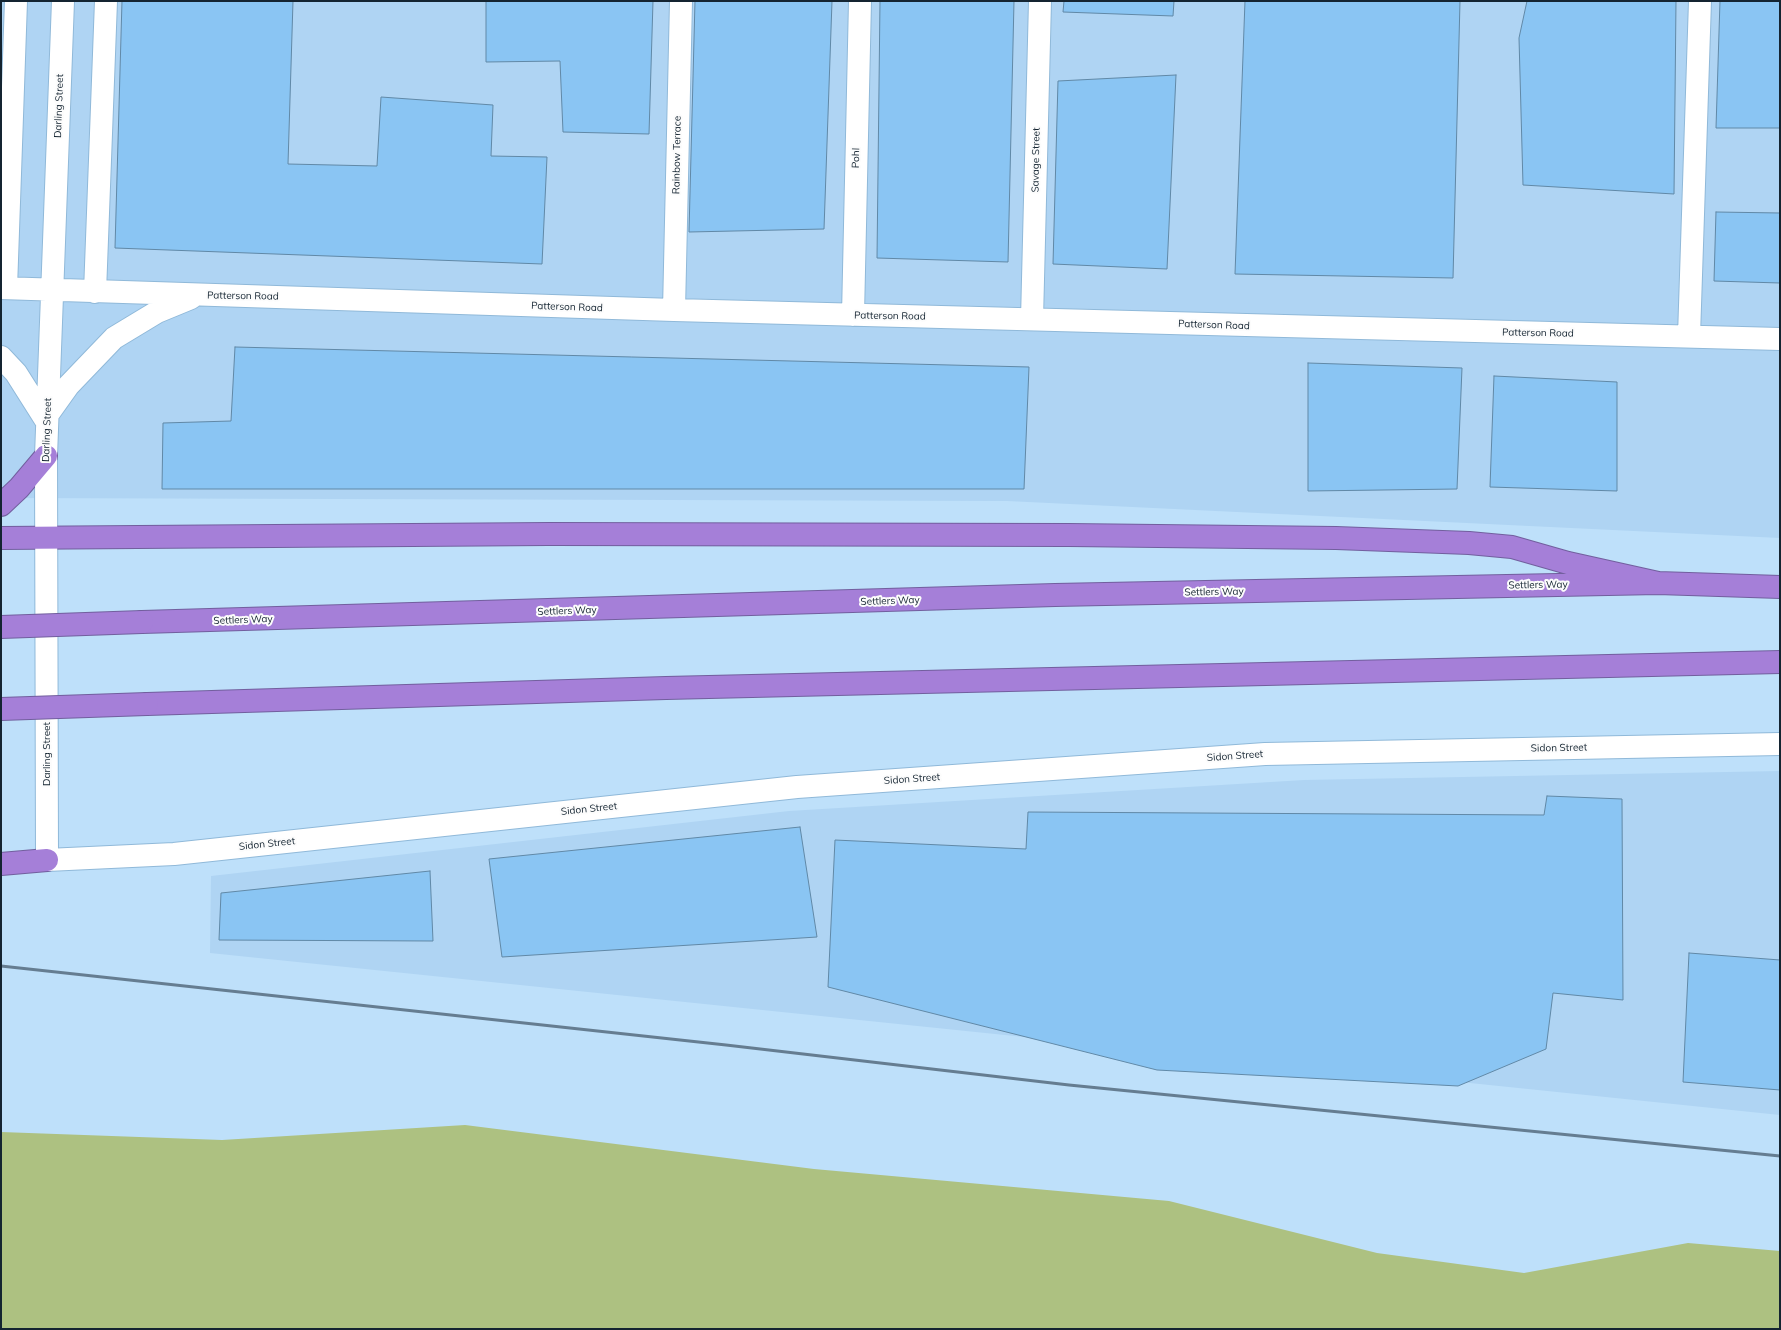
<!DOCTYPE html>
<style>
body{margin:0}
#map{position:relative;width:1781px;height:1330px;overflow:hidden;background:#bee0fa;font-family:Mulish,sans-serif}
canvas{display:block}
.frame{position:absolute;inset:0;border:2px solid #142431;pointer-events:none}
</style>
<div id="map">
<canvas width="1781" height="1330"></canvas>
<div class="frame"></div>
</div>
<script>
const context = document.querySelector('canvas').getContext('2d');
context.lineJoin = 'round';
function paint(path, color) {
  context.fillStyle = color;
  context.fill(path, 'evenodd');
}
function poly(rows) {
  const path = new Path2D();
  for (const r of rows) {
    path.moveTo(r[0], r[1]);
    for (let i = 2; i < r.length; i += 2) path.lineTo(r[i], r[i + 1]);
  }
  return path;
}
function stroke(path, color, width, dash) {
  context.strokeStyle = color;
  context.lineWidth = width;
  context.lineCap = dash ? 'butt' : 'round';
  context.setLineDash(dash || []);
  context.stroke(path);
}
function drawText(font, color, halo, rows, align = 'center') {
  context.font = font + ' Mulish,sans-serif';
  context.lineWidth = 4;
  context.setLineDash([]);
  context.textBaseline = 'middle';
  context.strokeStyle = halo;
  context.fillStyle = color;
  for (const [text, x, y, turn = 0] of rows) {
    context.save();
    context.translate(x, y);
    context.rotate((+turn || 0) * Math.PI / 180);
    context.textAlign = isNaN(turn) ? turn : align;
    if (halo) context.strokeText(text, 0, 0);
    context.fillText(text, 0, 0);
    context.restore();
  }
}
paint(poly([
 [1,1,1780,1,1780,538,1007,501,1,498],
 [1780,771,1780,1115,210,953,211,876,789,811,1304,780]
]), '#afd4f3');
paint(poly([
 [465,1125,814,1169,1169,1201,1377,1253,1524,1273,1688,1243,1780,1251,1780,1329,1,1329,1,1132,222,1140]
]), '#adc181');
const building = poly([
 [122,1,293,1,288,164,377,166,381,97,493,105,491,156,547,157,542,264,115,248,122,1],
 [486,1,653,1,649,134,563,132,560,61,486,62,486,1],
 [695,1,832,1,824,229,689,232,695,1],
 [880,1,1014,1,1008,262,877,258,880,1],
 [1064,1,1174,1,1173,16,1063,12,1064,1],
 [1245,1,1460,1,1453,278,1235,274,1245,1],
 [1527,1,1676,1,1674,194,1523,185,1519,38,1527,1],
 [1720,1,1780,1,1780,128,1716,128,1720,1],
 [1176,75,1167,269,1053,264,1058,81,1176,75],
 [1716,212,1780,213,1780,283,1714,281,1716,212],
 [235,347,1029,367,1024,489,162,489,163,423,231,421,235,347],
 [1308,363,1462,368,1457,489,1308,491,1308,363],
 [1494,376,1617,382,1617,491,1490,487,1494,376],
 [1547,796,1622,799,1623,1000,1553,993,1546,1049,1458,1086,1157,1070,828,987,835,840,1026,849,1028,812,1544,815,1547,796],
 [800,827,817,937,502,957,489,859,800,827],
 [430,871,433,941,219,940,221,893,430,871],
 [1689,953,1780,960,1780,1090,1683,1082,1689,953]
]);
paint(building, '#8ac5f3');
stroke(building, '#6189a7', 1);
const minor = poly([
 [63,1,46,456,47,860,174,854,797,787,1265,754,1780,744],
 [1,288,674,310,1780,339],
 [6,288,16,1],
 [95,292,106,1],
 [674,310,681,1],
 [853,315,860,1],
 [1032,319,1040,1],
 [1689,336,1700,1],
 [1,357,16,373,47,422],
 [48,414,68,386,114,338,157,312,191,298]
]);
const highway = poly([
 [1,505,19,488,46,456],
 [1,538,549,534,1069,535,1336,538,1469,543,1512,547,1568,563,1658,583],
 [142,622,1055,595,1658,583,1780,587],
 [147,704,666,688,1780,662],
 [1,864,47,860]
]);
stroke(minor, '#90b9d9', 24);
stroke(highway, '#725f9e', 24);
stroke(minor, '#fff', 22);
stroke(highway, '#a57fd8', 22);
stroke(poly([
 [1,966,726,1045,1069,1085,1780,1156]
]), '#657d91', 3);
const highwayBridge = poly([
 [1,627,142,622],
 [1,709,147,704]
]);
stroke(highwayBridge, '#725f9e', 24, []);
stroke(highwayBridge, '#a57fd8', 22);
drawText('10px', '#142431', '#fcfcfc', [
 ["Darling Street",59,106,-88],
 ["Rainbow Terrace",677,155,-89],
 ["Pohl",856,158,-89],
 ["Savage Street",1036,160,-89],
 ["Patterson Road",243,296,1],
 ["Patterson Road",567,307,2],
 ["Patterson Road",890,316,1],
 ["Patterson Road",1214,325,2],
 ["Patterson Road",1538,333,1],
 ["Darling Street",47,430,-88],
 ["Settlers Way",1538,585,-1],
 ["Settlers Way",1214,592,-1],
 ["Settlers Way",890,601,-2],
 ["Settlers Way",567,611,-2],
 ["Settlers Way",243,620,-2],
 ["Sidon Street",1559,748,-1],
 ["Darling Street",47,754,-90],
 ["Sidon Street",1235,756,-4],
 ["Sidon Street",912,779,-4],
 ["Sidon Street",589,809,-6],
 ["Sidon Street",267,844,-6]
]);
</script>
